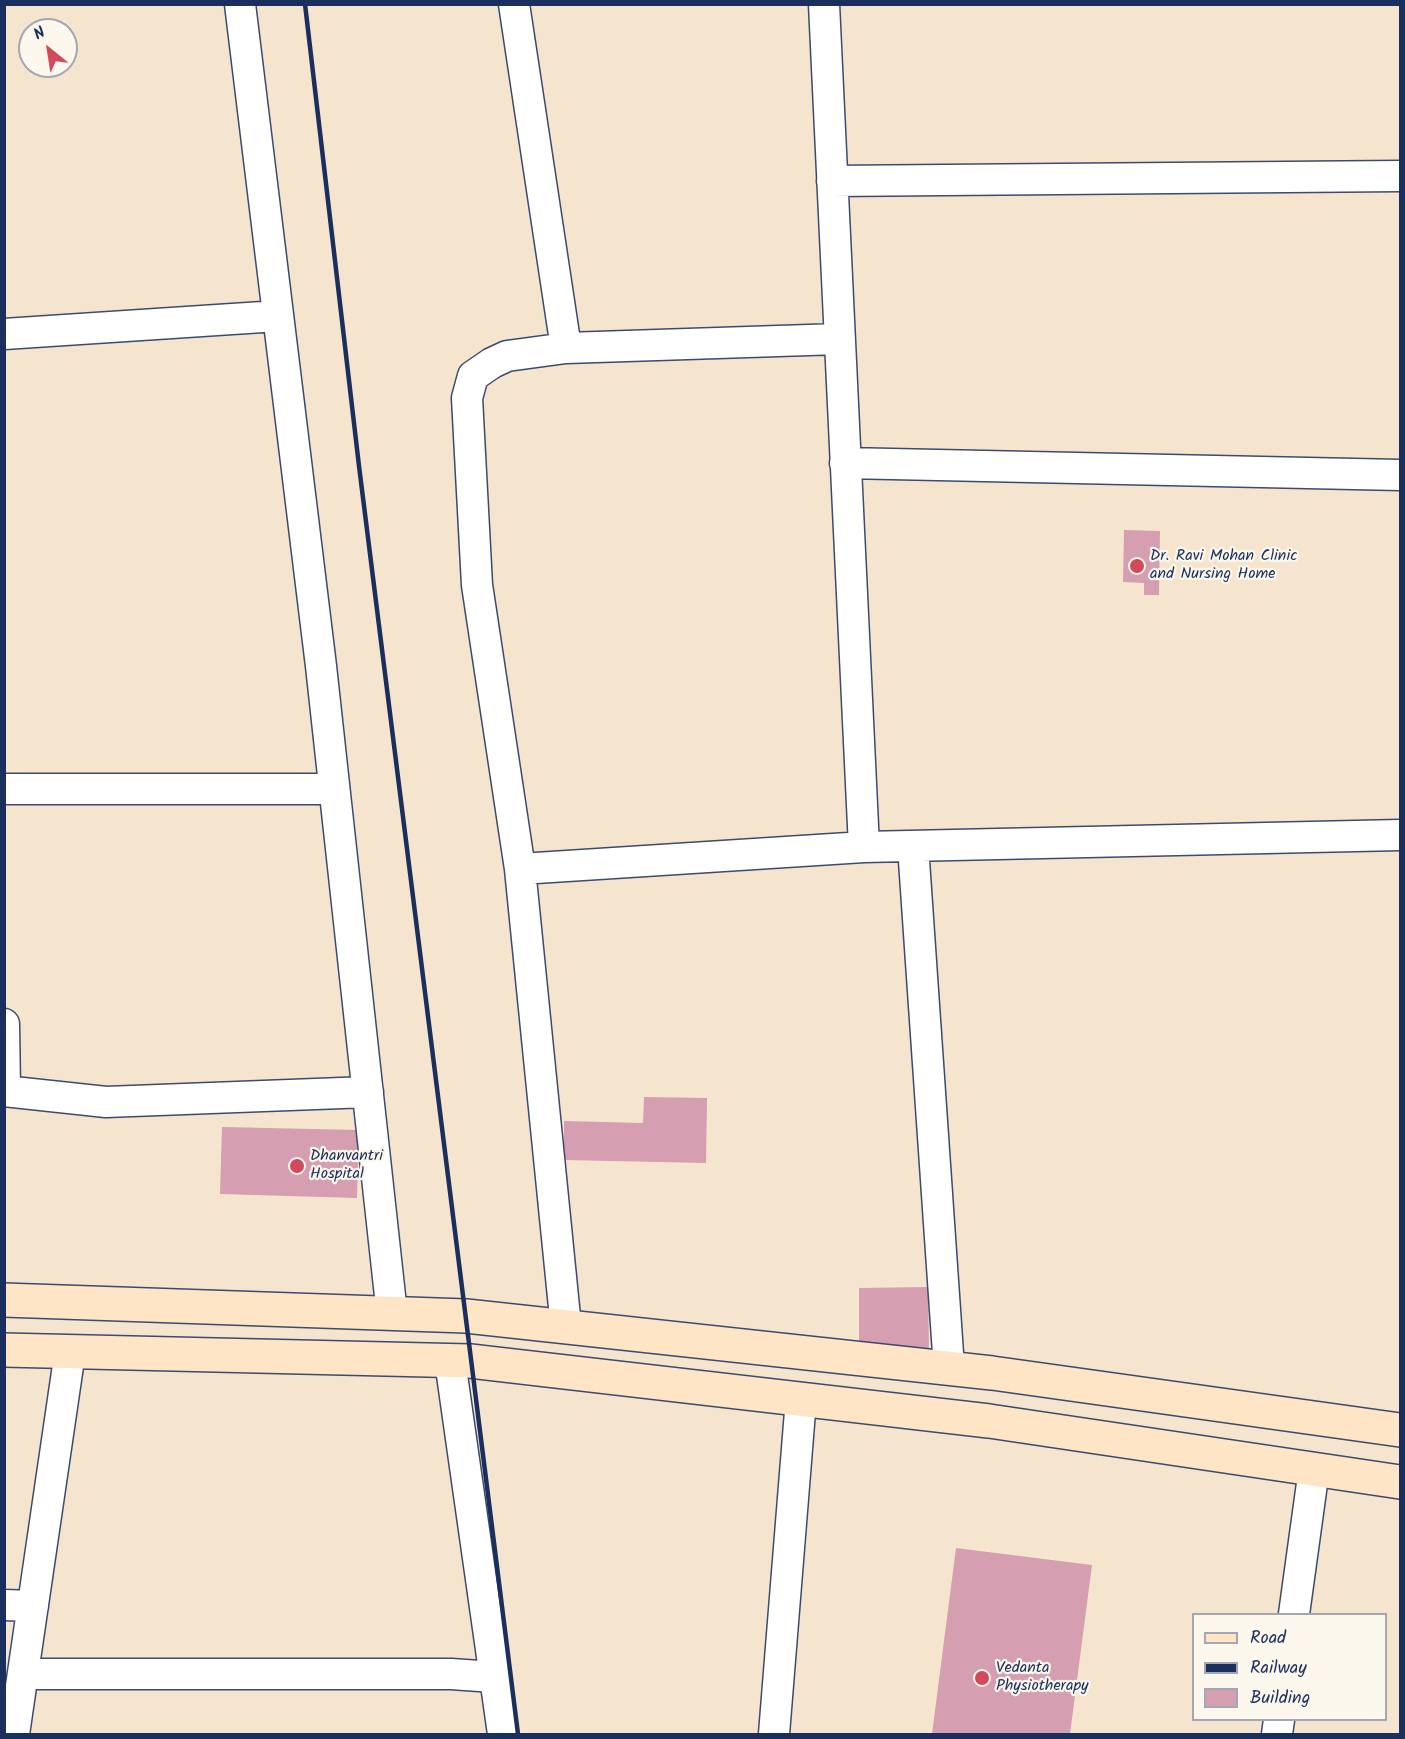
<!DOCTYPE html>
<style>
body{margin:0}
#map{position:relative;width:1405px;height:1739px;overflow:hidden;background:#f6e5ce;font-family:Kalam,sans-serif}
canvas{display:block}
.frame{position:absolute;inset:0;border:6px solid #1b2f5e;pointer-events:none}
.legend{position:absolute;left:1192px;top:1613px;width:195px;height:108px;box-sizing:border-box;background:#fbf7ec;border:2px solid #a1a7b3;margin:0;padding:8px 10px;list-style:none;font-size:18px;color:#1b2f5e}
.legend li{display:flex;align-items:center;gap:12px;height:30px}
.legend b{width:30px;border:2px solid #a1a7b3}
.north{position:absolute;left:18px;top:18px;width:60px;height:60px;box-sizing:border-box;background:#fbf7ec;border:2px solid #a1a7b3;border-radius:50%;rotate:330deg;font-size:16px;font-weight:700;line-height:24px;text-align:center;color:#1b2f5e}
.north::after{content:'';display:block;margin:auto;width:21px;height:27px;background:#d1495b;clip-path:polygon(50% 0,100% 100%,50% 72%,0 100%)}
</style>
<div id="map">
<canvas width="1405" height="1739"></canvas>
<div class="frame"></div>
<ul class="legend">
<li><b style="height:8px;background:#fde5c5"></b>Road</li>
<li><b style="height:8px;background:#1b2f5e"></b>Railway</li>
<li><b style="height:16px;background:#d59eb1"></b>Building</li>
</ul>
<div class="north">N</div>
</div>
<script>
const context = document.querySelector('canvas').getContext('2d');
context.lineJoin = 'round';
function paint(path, color) {
  context.fillStyle = color;
  context.fill(path, 'evenodd');
}
function poly(rows) {
  const path = new Path2D();
  for (const r of rows) {
    path.moveTo(r[0], r[1]);
    for (let i = 2; i < r.length; i += 2) path.lineTo(r[i], r[i + 1]);
  }
  return path;
}
function stroke(path, color, width, dash) {
  context.strokeStyle = color;
  context.lineWidth = width;
  context.lineCap = dash ? 'butt' : 'round';
  context.setLineDash(dash || []);
  context.stroke(path);
}
function drawText(font, color, halo, rows, align = 'center') {
  context.font = font + ' Kalam,sans-serif';
  context.lineWidth = 4.5;
  context.setLineDash([]);
  context.textBaseline = 'middle';
  context.strokeStyle = halo;
  context.fillStyle = color;
  for (const [text, x, y, turn = 0] of rows) {
    context.save();
    context.translate(x, y);
    context.rotate((+turn || 0) * Math.PI / 180);
    context.textAlign = isNaN(turn) ? turn : align;
    if (halo) context.strokeText(text, 0, 0);
    context.fillText(text, 0, 0);
    context.restore();
  }
}
paint(poly([
 [1124,530,1160,531,1159,595,1144,595,1144,583,1123,582],
 [644,1097,707,1098,706,1163,564,1160,564,1121,643,1123],
 [222,1127,359,1130,357,1198,220,1194],
 [928,1287,929,1353,859,1353,859,1288],
 [956,1548,1092,1565,1070,1734,932,1734]
]), '#d59eb1');
const minor = poly([
 [240,4,321,666,392,1314],
 [514,4,566,348],
 [824,4,864,847],
 [832,181,1400,176],
 [4,334,278,316],
 [845,463,1400,475],
 [4,789,334,789],
 [913,846,949,1368],
 [520,869,864,847,1400,835],
 [4,1024,5,1091],
 [4,1091,106,1102,368,1092],
 [566,1327,520,869,477,585,467,398,473,376,492,363,507,356,566,348,839,339],
 [450,1361,503,1734],
 [4,1605,33,1606],
 [1294,1614,1314,1469],
 [23,1674,451,1674,494,1677],
 [14,1734,70,1352],
 [774,1734,801,1399],
 [1277,1734,1279,1720]
]);
const secondary = poly([
 [4,1300,466,1316,992,1373,1400,1430],
 [4,1350,470,1361,989,1421,1400,1482]
]);
stroke(minor, '#3c4a6f', 33);
stroke(secondary, '#3c4a6f', 36);
stroke(minor, '#fff', 30);
stroke(secondary, '#fde5c5', 33);
stroke(poly([
 [305,4,359,466,518,1734]
]), '#1b2f5e', 4.5);
for (const [x, y, r, color] of [
 [1137,566,8,"#d1495b"],
 [297,1166,8,"#d1495b"],
 [982,1678,8,"#d1495b"]
]) {
  const dot = new Path2D();
  dot.arc(x, y, r, 0, 2 * Math.PI);
  context.fillStyle = color;
  context.fill(dot);
  stroke(dot, '#fbf7ec', 2);
}
drawText('16px', '#1b2f5e', '#fbf7ec', [
 ["Dr. Ravi Mohan Clinic",1150,557],
 ["and Nursing Home",1150,575],
 ["Dhanvantri",310,1157],
 ["Hospital",310,1175],
 ["Vedanta",996,1669],
 ["Physiotherapy",996,1687]
], 'left');
</script>
